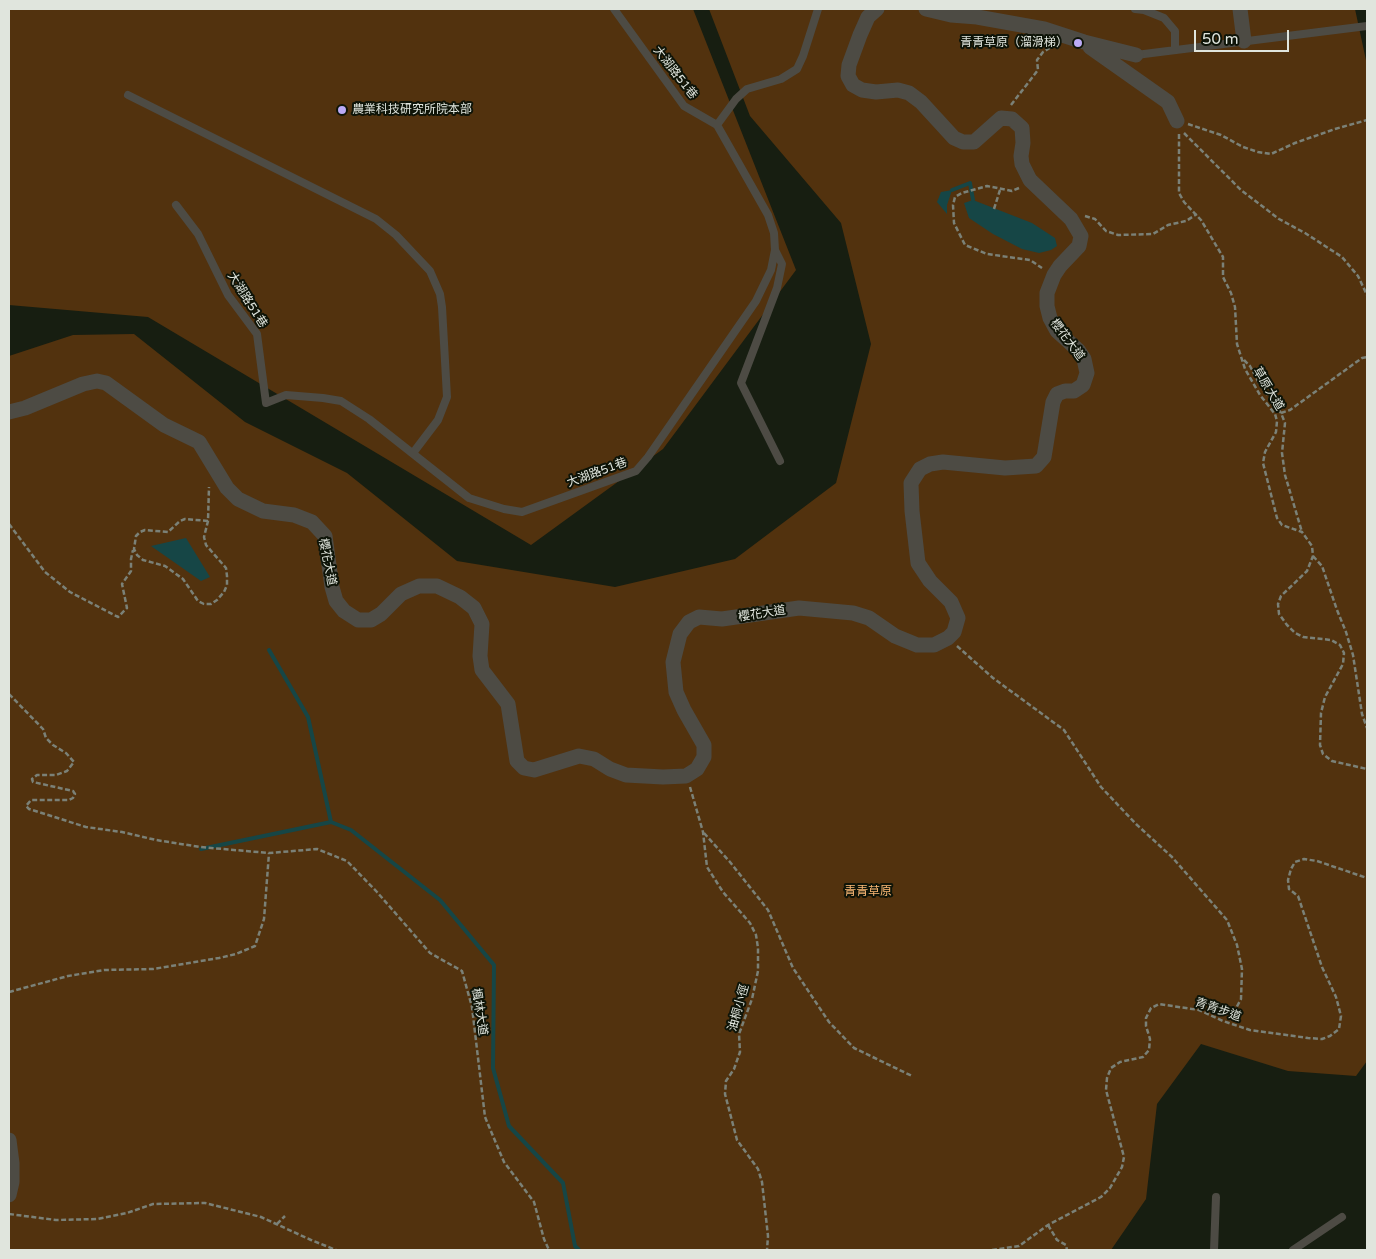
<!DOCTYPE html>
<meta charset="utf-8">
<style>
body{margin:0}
#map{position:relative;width:1376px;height:1259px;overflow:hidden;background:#171e11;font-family:"Varela Round",sans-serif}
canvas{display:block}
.frame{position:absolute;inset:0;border:10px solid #e0e5dd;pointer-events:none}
.scale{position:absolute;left:1194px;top:30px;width:95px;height:22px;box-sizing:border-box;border:2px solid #e0e5dd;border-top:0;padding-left:6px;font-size:15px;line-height:18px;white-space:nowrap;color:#e0e5dd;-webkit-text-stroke:4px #0e1408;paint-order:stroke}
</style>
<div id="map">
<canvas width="1376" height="1259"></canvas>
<div class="frame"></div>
<div class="scale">50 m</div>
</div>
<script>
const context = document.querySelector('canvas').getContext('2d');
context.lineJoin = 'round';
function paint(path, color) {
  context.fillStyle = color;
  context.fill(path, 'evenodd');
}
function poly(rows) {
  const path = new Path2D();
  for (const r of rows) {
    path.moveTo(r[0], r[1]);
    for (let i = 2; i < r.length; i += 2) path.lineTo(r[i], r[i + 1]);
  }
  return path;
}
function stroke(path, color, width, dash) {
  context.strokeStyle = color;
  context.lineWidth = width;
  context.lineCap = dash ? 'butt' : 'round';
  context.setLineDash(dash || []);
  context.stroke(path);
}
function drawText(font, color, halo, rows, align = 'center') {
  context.font = font + ' "Varela Round","Noto Sans TC",sans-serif';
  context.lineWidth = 4;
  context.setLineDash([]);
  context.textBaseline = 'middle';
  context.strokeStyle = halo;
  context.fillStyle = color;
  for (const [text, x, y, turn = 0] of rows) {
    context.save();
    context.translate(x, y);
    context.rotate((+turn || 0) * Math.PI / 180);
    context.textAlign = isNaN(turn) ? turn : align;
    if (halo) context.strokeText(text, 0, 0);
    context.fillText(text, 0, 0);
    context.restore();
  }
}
paint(poly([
 [9,9,693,9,796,270,663,449,531,545,148,317,9,305],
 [709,9,1355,9,1367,65,1367,1061,1356,1076,1288,1071,1201,1044,1157,1104,1146,1199,1111,1250,9,1250,9,356,73,335,134,334,245,422,347,473,457,561,615,587,735,559,836,483,871,344,841,223,750,116]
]), '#52320e');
paint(poly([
 [952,190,947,205,947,214,937,202,941,192],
 [973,200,1032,223,1055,238,1057,246,1051,250,1039,253,1022,249,993,234,969,218,964,203],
 [186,538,210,577,201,581,151,546]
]), '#164646');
stroke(poly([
 [952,190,970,183,973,200],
 [269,650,308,717,331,822,351,830,440,900,494,965,493,1068,509,1126,563,1183,575,1246,579,1250],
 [201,849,331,822]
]), '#164646', 4);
stroke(poly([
 [1011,105,1038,70,1037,60,1043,52,1053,46],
 [1188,124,1221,135,1243,147,1258,152,1271,154,1295,143,1335,129,1367,120],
 [1184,133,1241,190,1279,219,1305,233,1342,257,1358,276,1367,295],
 [1179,134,1179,193,1184,202,1201,220,1223,257,1223,277,1231,293,1235,307,1237,344,1245,369,1260,395,1275,414,1277,421,1276,432,1265,452,1263,463,1277,518,1282,525,1302,532,1312,546,1313,556,1307,571,1281,596,1278,604,1279,614,1287,625,1295,633,1303,637,1331,640,1340,645,1344,653,1343,664,1325,697,1321,713,1320,745,1323,754,1332,761,1367,769],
 [1019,188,1012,191,987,186,962,193,955,197,953,205,954,223,965,245,987,254,1030,260,1042,268],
 [994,209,1000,190],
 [1085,216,1095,219,1106,231,1118,235,1153,234,1168,225,1186,221,1197,214],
 [1244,360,1250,366,1259,383,1281,413,1285,423,1282,453,1285,475,1302,532],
 [1281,413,1290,410,1362,358,1367,357],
 [208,521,185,519,180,521,168,532,145,530,140,532,136,536,134,549,137,555,143,560,165,566,183,579,198,601,204,604,211,604,217,600,224,592,227,585,227,576,226,568,206,545,204,537,208,521,209,487],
 [9,524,45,572,70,592,118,617,127,608,122,584,131,571,131,559,133,550],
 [1313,556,1322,566,1337,610,1346,632,1353,655,1362,714,1367,728],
 [957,646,993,678,1064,730,1101,787,1136,824,1172,857,1227,920,1237,945,1242,969,1241,999,1228,1023],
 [9,694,43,729,46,738,53,745,66,753,74,762,67,771,56,775,37,775,32,779,33,782,73,791,75,794,73,798,69,800,31,800,26,806,29,809,86,827,122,832,156,840,200,847,269,853,317,849,347,861,377,892,430,953,462,971,472,1007,485,1117,504,1162,534,1202,544,1239,549,1250],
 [690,787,703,832,707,867,723,892,750,923,756,935,758,948,758,971,752,999,739,1034,740,1052,734,1069,726,1081,725,1094,737,1140,758,1169,762,1182,768,1236,767,1250],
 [704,833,730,862,768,910,793,968,829,1022,854,1048,912,1076],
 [9,992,68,976,104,970,153,969,219,958,236,954,255,946,264,919,269,853],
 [9,1214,56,1220,97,1219,127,1213,153,1204,205,1203,261,1217,311,1240,336,1250],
 [277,1224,285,1216],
 [1048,1225,1057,1240,1066,1245,1067,1250],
 [992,1250,1019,1246,1048,1225,1101,1197,1110,1188,1122,1167,1124,1157,1106,1090,1107,1078,1111,1068,1120,1062,1143,1057,1149,1050,1150,1039,1146,1026,1146,1018,1151,1008,1159,1004,1199,1010,1223,1021,1250,1030,1308,1038,1322,1039,1330,1036,1339,1029,1341,1016,1336,997,1322,967,1298,896,1289,889,1288,880,1291,869,1295,862,1304,859,1317,861,1367,878]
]), '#7b8177', 2.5, [5, 2.5]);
stroke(poly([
 [1135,9,1144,10,1164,18,1175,31,1175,49],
 [1136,55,1367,26],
 [128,95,376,219,396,235,430,271,440,294,442,307,447,397,438,420,413,453],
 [717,125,736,99,747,89,781,79,797,69,803,56,818,9],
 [176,205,198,234,228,295,257,334,266,403,286,395,323,398,341,401,369,419,469,498,504,509,522,512,636,471,648,457,756,301,771,270,775,250,774,233,768,215,717,125,684,106,614,9],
 [775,250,782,264,777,288,741,383,780,461],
 [1214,1250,1216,1197],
 [1293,1250,1342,1217]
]), '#4d4b44', 8);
stroke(poly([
 [926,9,951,15,977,17,1044,29,1084,42,1136,55],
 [1240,9,1244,41],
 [1090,47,1168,102,1177,121],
 [9,412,25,408,83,384,97,381,106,383,164,425,199,442,227,488,238,499,263,511,294,515,312,522,325,536,332,587,336,601,344,611,358,620,371,620,381,614,401,594,419,586,437,586,460,597,474,608,482,624,480,656,482,670,508,704,517,761,524,768,534,770,579,756,594,759,610,769,626,775,663,777,686,776,697,769,704,757,704,745,684,710,676,692,673,662,680,634,689,622,699,617,722,619,799,608,853,613,869,618,895,636,917,645,934,645,948,638,954,632,958,618,951,602,930,581,918,563,912,511,911,483,920,469,930,464,943,462,1005,468,1036,466,1044,457,1053,402,1057,394,1065,391,1074,391,1083,385,1087,373,1084,359,1078,350,1057,331,1050,318,1047,306,1047,293,1054,275,1060,266,1079,246,1081,236,1071,219,1030,180,1022,164,1021,156,1023,143,1022,128,1012,119,1001,118,974,142,963,142,954,138,921,102,909,93,898,90,876,92,862,90,853,85,848,76,849,65,860,35,868,17,877,9],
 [9,1140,12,1163,12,1182,9,1195]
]), '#4d4b44', 15);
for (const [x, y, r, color] of [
 [1078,43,5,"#bbaaf6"],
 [342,110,5,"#bbaaf6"]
]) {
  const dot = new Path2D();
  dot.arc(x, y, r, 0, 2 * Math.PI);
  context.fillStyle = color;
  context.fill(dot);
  stroke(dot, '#0e1408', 2);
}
drawText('12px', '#e0e5dd', '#0e1408', [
 ["青青草原（溜滑梯）",1068,43],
 ["農業科技研究所院本部",352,110,"left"]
], 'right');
drawText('12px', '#e0e5dd', '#0e1408', [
 ["大湖路51巷",675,73,52],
 ["大湖路51巷",247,300,58],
 ["櫻花大道",1067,340,53],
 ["草原大道",1268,389,59],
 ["大湖路51巷",597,473,-20],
 ["櫻花大道",327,562,79],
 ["櫻花大道",762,614,-9],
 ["油桐小徑",739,1008,-74],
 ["青青步道",1218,1010,19],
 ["楓林大道",479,1012,81]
]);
drawText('12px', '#fdba76', '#0e1408', [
 ["青青草原",868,892]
]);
</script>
